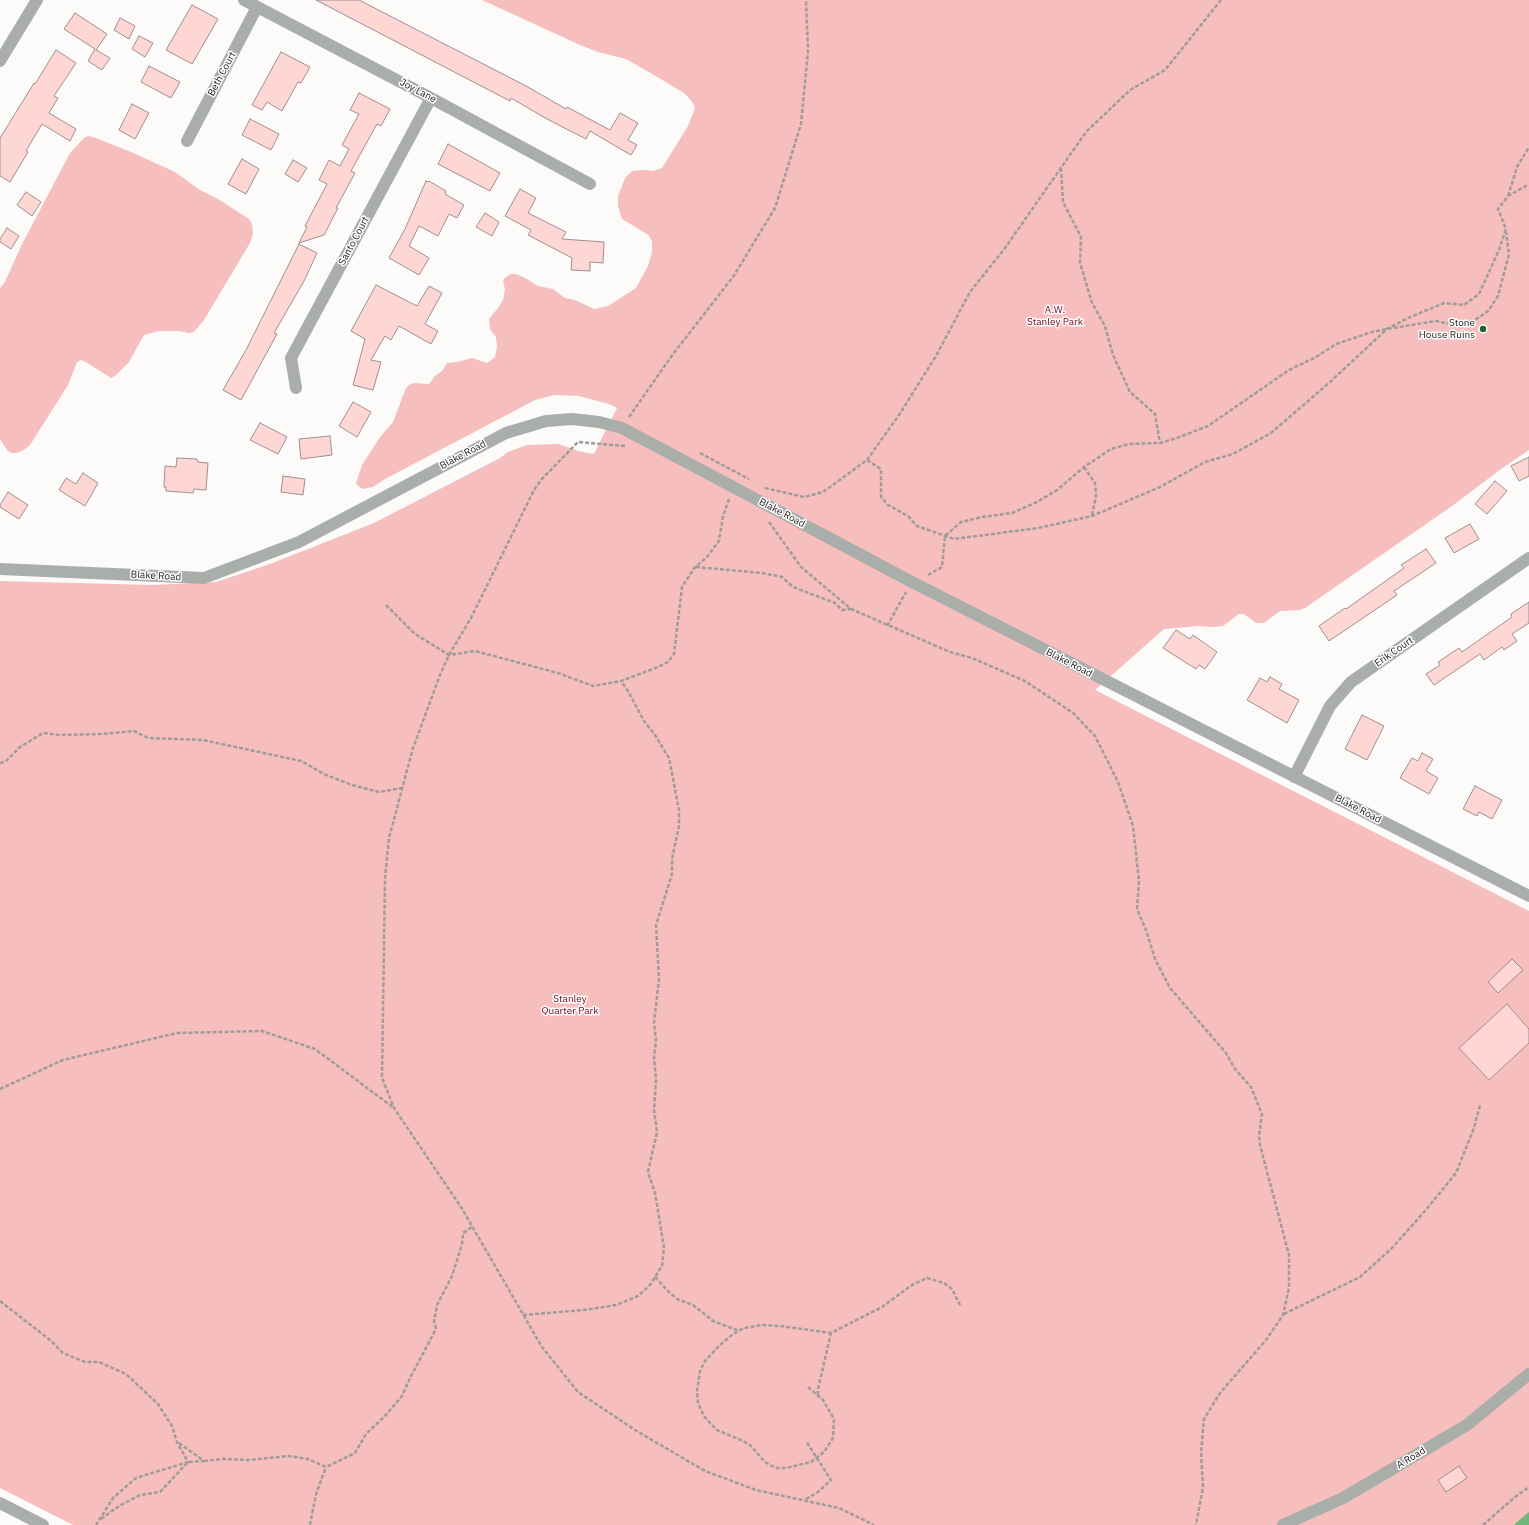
<!DOCTYPE html>
<style>
body{margin:0}
canvas{display:block;background:#fdfafa}
</style>
<canvas width="1529" height="1525"></canvas>
<script>
const context = document.querySelector('canvas').getContext('2d');
context.lineJoin = 'round';
function paint(path, color) {
  context.fillStyle = color;
  context.fill(path, 'evenodd');
}
function poly(rows) {
  const path = new Path2D();
  for (const r of rows) {
    path.moveTo(r[0], r[1]);
    for (let i = 2; i < r.length; i += 2) path.lineTo(r[i], r[i + 1]);
  }
  return path;
}
function stroke(path, color, width, dash) {
  context.strokeStyle = color;
  context.lineWidth = width;
  context.lineCap = dash ? 'butt' : 'round';
  context.setLineDash(dash || []);
  context.stroke(path);
}
function drawText(font, color, halo, rows, align = 'center') {
  context.font = font + ' "IBM Plex Sans",sans-serif';
  context.lineWidth = 3;
  context.setLineDash([]);
  context.textBaseline = 'middle';
  context.strokeStyle = halo;
  context.fillStyle = color;
  for (const [text, x, y, turn = 0] of rows) {
    context.save();
    context.translate(x, y);
    context.rotate((+turn || 0) * Math.PI / 180);
    context.textAlign = isNaN(turn) ? turn : align;
    if (halo) context.strokeText(text, 0, 0);
    context.fillText(text, 0, 0);
    context.restore();
  }
}
paint(poly([
 [482,0,1529,0,1529,450,1501,469,1452,506,1305,608,1300,610,1280,611,1264,623,1256,623,1244,614,1239,614,1223,626,1213,627,1198,626,1164,629,1095,690,1529,911,1529,1525,73,1525,0,1488,0,581,153,585,216,582,270,564,374,523,500,458,508,452,527,445,559,444,578,451,594,454,617,408,609,404,579,396,554,395,535,400,385,479,373,487,363,489,359,487,356,483,362,465,380,437,393,422,406,388,409,385,414,383,429,384,435,376,442,371,447,363,457,362,472,358,487,363,495,357,497,347,496,337,490,329,489,319,498,308,503,300,505,290,503,280,506,277,511,274,516,274,525,278,538,286,553,289,565,298,575,300,594,309,608,306,636,288,648,266,652,252,652,242,650,237,647,234,622,219,618,206,618,196,625,178,632,171,643,170,653,171,662,168,688,126,695,108,691,100,684,93,659,78,626,59,598,52,580,45],
 [88,136,93,137,131,152,175,172,200,190,218,199,249,219,252,224,253,234,250,243,204,320,194,332,189,333,179,331,159,331,144,335,129,362,115,376,111,378,86,362,81,360,77,362,68,385,30,445,22,451,16,453,11,453,7,450,0,439,0,288,5,282,21,246,70,153,84,138]
]), '#f6bebd');
paint(poly([
 [1529,1512,1529,1525,1514,1525,1517,1522]
]), '#70b77b');
const building = poly([
 [316,0,359,0,528,87,566,109,567,107,610,130,620,113,638,123,628,140,637,145,631,155,590,131,586,139,547,119,511,98,510,101,316,0],
 [192,5,218,19,192,64,166,50,192,5],
 [75,13,107,34,96,50,110,58,102,70,88,61,95,49,64,29,75,13],
 [120,18,135,26,129,39,114,30,120,18],
 [139,36,153,43,145,57,132,49,139,36],
 [56,50,76,63,54,96,58,98,49,113,76,129,70,141,42,124,26,151,28,152,10,182,0,176,0,138,34,83,35,84,56,50],
 [281,52,310,67,301,83,298,82,282,111,267,102,262,110,252,105,281,52],
 [149,66,180,82,171,98,141,82,149,66],
 [359,93,390,109,381,126,377,124,351,171,355,173,336,208,338,208,324,235,299,243,307,227,305,226,327,184,319,180,329,160,340,166,349,149,342,145,359,114,350,110,359,93],
 [132,104,149,113,135,139,119,130,132,104],
 [250,119,279,134,271,150,242,135,250,119],
 [448,144,500,173,490,191,438,164,448,144],
 [242,159,259,169,246,194,228,184,242,159],
 [293,160,307,168,298,182,285,174,293,160],
 [426,181,428,182,429,181,446,191,445,194,464,205,457,218,449,214,438,236,419,226,409,246,429,258,419,275,389,258,405,229,426,181],
 [520,189,536,198,528,213,566,232,562,239,604,242,603,263,590,262,590,271,571,270,572,258,528,235,531,230,505,216,520,189],
 [26,192,41,202,32,216,17,205,26,192],
 [485,213,499,222,492,236,476,227,485,213],
 [7,228,19,236,11,249,0,242,0,239,7,228],
 [299,244,317,253,304,281,274,333,277,334,241,400,223,390,246,350,299,244],
 [376,285,417,306,429,286,442,293,425,324,438,331,431,344,399,326,391,340,385,336,371,360,381,362,373,390,353,385,365,339,351,331,376,285],
 [353,402,371,412,357,437,339,426,353,402],
 [260,423,287,437,278,454,250,440,260,423],
 [330,436,332,455,301,459,299,439,330,436],
 [1529,457,1529,476,1519,481,1511,466,1529,457],
 [177,458,197,459,198,462,208,463,206,490,194,489,193,493,166,491,166,487,164,487,165,466,176,467,177,458],
 [83,473,98,483,85,506,59,490,66,478,76,484,83,473],
 [283,476,305,479,303,495,281,492,283,476],
 [1495,481,1507,491,1487,514,1475,504,1495,481],
 [8,492,28,505,19,519,0,507,0,505,8,492],
 [1470,524,1479,539,1454,553,1445,538,1470,524],
 [1426,549,1436,563,1394,591,1397,595,1329,641,1319,626,1345,608,1346,609,1404,568,1401,565,1426,549],
 [1529,602,1529,623,1512,634,1517,641,1504,650,1502,647,1484,660,1480,654,1434,685,1426,674,1440,665,1438,662,1459,648,1462,652,1512,617,1511,614,1529,602],
 [1176,630,1190,639,1193,635,1217,652,1205,669,1199,665,1196,669,1163,648,1176,630],
 [1270,677,1282,684,1279,689,1299,700,1287,723,1247,700,1260,678,1267,682,1270,677],
 [1362,715,1384,726,1367,760,1345,749,1362,715],
 [1422,753,1433,759,1426,771,1438,778,1429,794,1400,778,1412,758,1418,761,1422,753],
 [1475,786,1502,800,1492,819,1479,812,1477,816,1463,809,1475,786],
 [1512,959,1523,970,1498,993,1488,982,1512,959],
 [1507,1004,1529,1029,1529,1043,1489,1080,1459,1048,1507,1004],
 [1459,1466,1467,1478,1446,1492,1438,1480,1459,1466]
]);
paint(building, '#fed6d4');
stroke(building, '#9e8f8e', 1);
stroke(poly([
 [1061,168,1063,202,1081,237,1080,263,1092,303,1105,326,1113,355,1130,392,1155,414,1160,443],
 [1508,196,1517,167,1529,147],
 [629,417,673,354,733,277,775,208,801,124,808,51,806,0],
 [625,446,578,442,541,480,534,490,471,618,449,655,440,675,413,748,389,838,385,878,382,1078,394,1108,461,1207,542,1347,578,1392,635,1430,705,1471,756,1490,839,1508,874,1525],
 [700,453,749,479],
 [867,460,881,469,881,497,888,505,908,516,917,526,954,539,1038,528,1092,516,1160,487,1205,462,1233,454,1271,433,1330,382,1387,329,1408,318,1444,303,1464,305,1479,294,1499,250,1506,229,1498,209,1508,196,1526,186,1529,186],
 [1084,467,1095,483,1096,496,1092,515],
 [765,488,804,497,823,492,867,460,899,415,936,356,970,292,1005,248,1086,132,1130,90,1165,70,1221,0],
 [769,522,801,567,851,609,950,652,972,658,1025,681,1073,713,1095,736,1118,782,1133,826,1139,881,1137,909,1146,930,1155,959,1170,988,1226,1053,1235,1069,1251,1087,1262,1114,1259,1136,1260,1145,1289,1255,1289,1288,1283,1315,1266,1340,1220,1393,1204,1419,1201,1453,1203,1487,1196,1525],
 [696,567,762,573,782,577,793,587,835,603,842,610,851,609],
 [928,575,942,567,945,536,961,522,982,517,1012,513,1037,502,1057,490,1084,467,1111,449,1129,444,1160,443,1177,438,1208,426,1289,370,1316,357,1336,344,1372,332,1387,329,1436,321,1459,326,1475,320,1488,311,1498,296,1509,254,1506,232],
 [386,605,415,634,449,655,475,651,558,673,593,686,621,681,658,667,668,662,674,654,682,587,695,567,706,558,719,541,723,516,729,499],
 [887,626,906,592],
 [0,763,5,762,20,747,43,733,60,735,102,734,134,731,148,738,203,740,301,761,326,775,352,785,379,792,402,788],
 [0,1089,63,1060,177,1033,262,1031,315,1049,394,1108],
 [655,1277,669,1292,677,1299,693,1305,713,1321,739,1331],
 [0,1301,50,1340,63,1353,85,1362,99,1362,126,1374,158,1404,172,1426,177,1442,188,1462,136,1478,113,1498,96,1525],
 [1284,1314,1360,1277,1391,1249,1425,1211,1456,1173,1474,1128,1480,1105],
 [523,1315,584,1310,616,1305,638,1296,650,1285,662,1266,664,1248,660,1223,655,1193,648,1172,657,1132,654,1110,656,1080,654,1057,656,1041,654,1023,659,979,656,925,672,874,672,859,679,826,679,810,669,758,655,735,644,721,628,691,621,681],
 [808,1387,823,1400,834,1419,833,1438,824,1452,811,1462,786,1468,777,1468,772,1466,765,1462,750,1445,743,1441,717,1430,710,1423,704,1416,698,1403,697,1391,700,1371,705,1361,721,1344,733,1334,744,1328,762,1325,780,1326,831,1333,882,1307,912,1285,927,1278,944,1283,952,1289,961,1307],
 [818,1395,818,1389,831,1333],
 [204,1461,223,1459,248,1460,289,1456,308,1459,326,1467,355,1453,366,1434,385,1416,402,1396,410,1378,436,1329,434,1321,437,1305,452,1276,462,1244,463,1233,472,1227],
 [806,1499,818,1492,831,1480,806,1441],
 [101,1519,119,1506,140,1495,160,1492,188,1462,204,1461,179,1443],
 [310,1525,316,1494,326,1467],
 [1483,1525,1515,1497,1529,1487]
]), '#a09c9c', 2.5, [4, 2]);
stroke(poly([
 [244,0,431,98,590,184],
 [0,61,37,0],
 [187,141,257,7],
 [296,388,291,358,431,98],
 [1294,777,1330,706,1351,682,1529,558],
 [1283,1525,1343,1498,1467,1425,1529,1374]
]), '#a9aeaa', 12);
stroke(poly([
 [0,569,204,578,299,542,506,433,546,421,572,419,599,422,622,428,912,582,1529,896],
 [0,1503,43,1525]
]), '#a9aeaa', 12);
for (const [x, y, r, color] of [
 [1483,329,4,"#206531"]
]) {
  const dot = new Path2D();
  dot.arc(x, y, r, 0, 2 * Math.PI);
  context.fillStyle = color;
  context.fill(dot);
  stroke(dot, '#fff', 1.5);
}
drawText('10px', '#262020', '#fff', [
 ["Beth Court",222,74,-62],
 ["Joy Lane",418,91,28],
 ["Santo Court",354,241,-62],
 ["Blake Road",463,455,-28],
 ["Blake Road",782,513,28],
 ["Blake Road",156,576,3],
 ["Erik Court",1394,652,-35],
 ["Blake Road",1069,663,27],
 ["Blake Road",1358,809,27],
 ["A Road",1411,1458,-31]
]);
drawText('10px', '#730018', '#fff', [
 ["A.W.",1055,310],
 ["Stanley Park",1055,322],
 ["Stanley",570,999],
 ["Quarter Park",570,1011]
]);
drawText('10px', '#262020', '#fff', [
 ["Stone",1475,323],
 ["House Ruins",1475,335]
], 'right');
</script>
